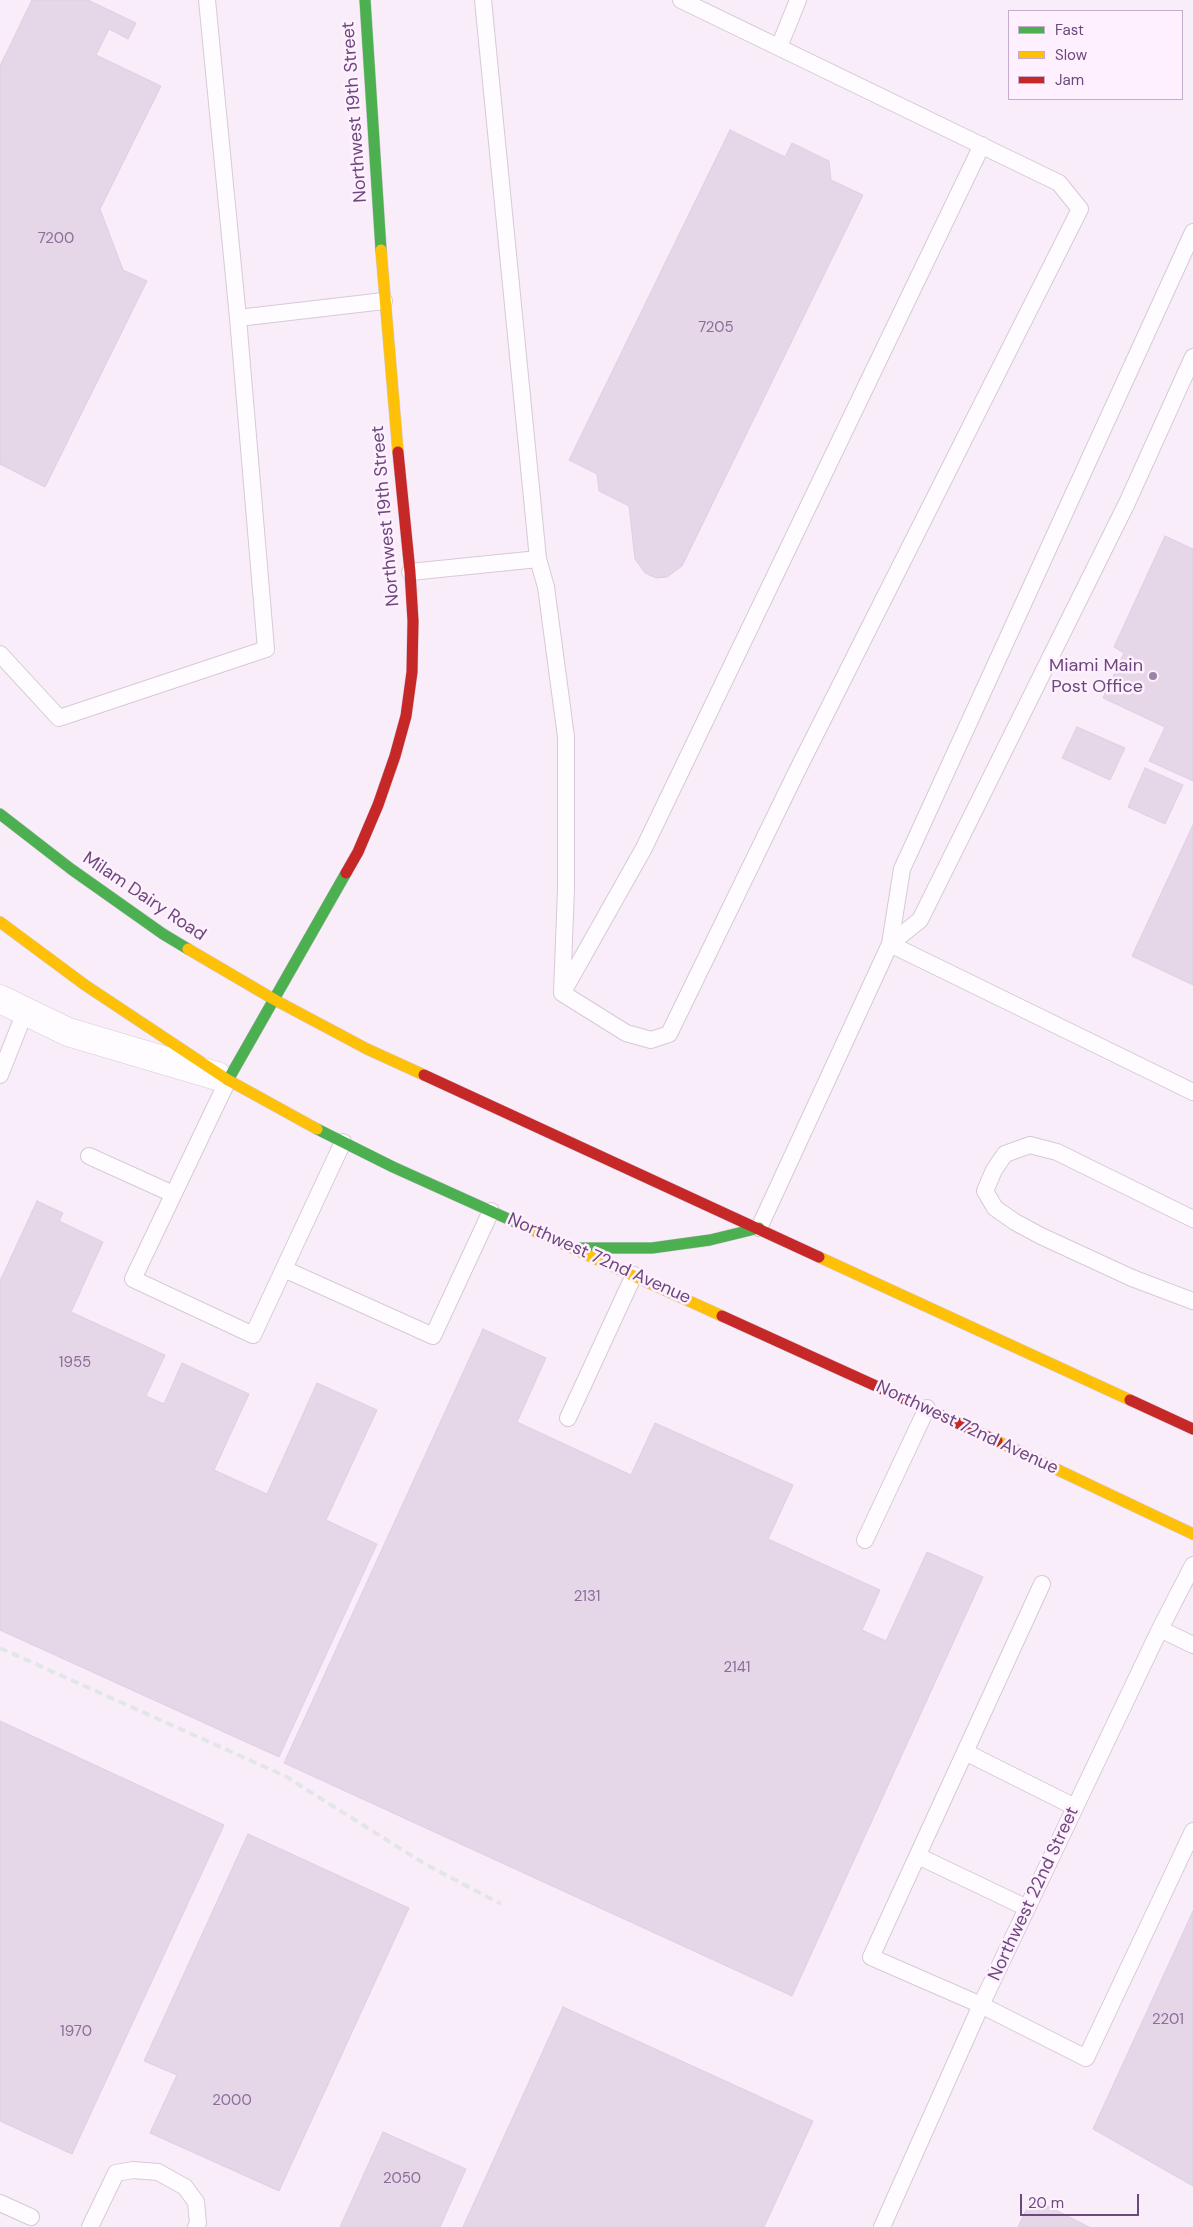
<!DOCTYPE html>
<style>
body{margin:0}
#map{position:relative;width:1193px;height:2227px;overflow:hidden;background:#f9edf9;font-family:"DM Sans",sans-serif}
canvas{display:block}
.legend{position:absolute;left:1008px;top:10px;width:175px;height:90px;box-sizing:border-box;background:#fef0ff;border:1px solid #c4adcb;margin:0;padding:6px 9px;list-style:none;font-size:15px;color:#6c487c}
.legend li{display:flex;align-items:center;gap:10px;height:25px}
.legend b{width:25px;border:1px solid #c4adcb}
.scale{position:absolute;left:1020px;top:2194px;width:119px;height:22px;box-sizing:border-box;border:2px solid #6c487c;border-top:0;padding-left:6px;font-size:15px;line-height:18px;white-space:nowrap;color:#6c487c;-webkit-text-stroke:4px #fef0ff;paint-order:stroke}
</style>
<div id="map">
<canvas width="1193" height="2227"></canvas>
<ul class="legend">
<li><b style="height:6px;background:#4caf50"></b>Fast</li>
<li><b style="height:6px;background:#ffc107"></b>Slow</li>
<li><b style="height:6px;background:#c62828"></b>Jam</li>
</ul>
<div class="scale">20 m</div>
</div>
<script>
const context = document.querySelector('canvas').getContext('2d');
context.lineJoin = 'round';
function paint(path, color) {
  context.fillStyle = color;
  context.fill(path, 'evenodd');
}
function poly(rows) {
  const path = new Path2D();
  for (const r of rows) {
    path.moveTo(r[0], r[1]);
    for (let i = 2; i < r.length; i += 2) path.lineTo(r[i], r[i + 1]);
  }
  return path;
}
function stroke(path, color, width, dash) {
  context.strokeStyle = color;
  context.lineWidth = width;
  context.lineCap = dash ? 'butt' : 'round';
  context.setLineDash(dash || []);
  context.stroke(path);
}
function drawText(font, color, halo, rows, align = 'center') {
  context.font = font + ' "DM Sans",sans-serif';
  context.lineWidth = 5;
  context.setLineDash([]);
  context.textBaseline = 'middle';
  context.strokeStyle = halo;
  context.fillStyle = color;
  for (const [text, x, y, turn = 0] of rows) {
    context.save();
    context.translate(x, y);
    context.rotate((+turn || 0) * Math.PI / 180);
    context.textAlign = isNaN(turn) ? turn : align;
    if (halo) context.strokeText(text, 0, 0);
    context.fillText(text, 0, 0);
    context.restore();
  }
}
const building = poly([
 [32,0,88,0,136,23,128,39,109,29,96,55,161,86,100,209,123,270,147,281,45,487,0,464,0,66,32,0],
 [730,130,785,157,792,143,829,161,831,180,863,195,682,566,667,577,656,578,645,573,635,559,629,506,599,491,597,474,569,460,730,130],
 [1165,536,1193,549,1193,781,1149,761,1165,727,1103,698,1124,653,1114,647,1165,536],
 [1077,727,1125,748,1110,780,1062,758,1077,727],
 [1145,768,1183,785,1165,824,1128,807,1145,768],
 [1193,825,1193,985,1132,956,1193,825],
 [37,1201,63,1213,59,1221,103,1242,71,1312,165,1355,146,1396,164,1404,182,1363,249,1394,214,1470,267,1494,317,1383,377,1410,326,1520,377,1544,279,1757,0,1630,0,1281,37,1201],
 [483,1329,546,1358,517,1422,631,1475,655,1423,793,1485,768,1539,880,1590,862,1630,886,1641,927,1552,983,1577,792,1996,284,1763,483,1329],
 [0,1721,224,1825,72,2154,0,2121,0,1721],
 [248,1834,409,1908,279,2191,150,2133,177,2075,144,2061,248,1834],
 [1193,1911,1193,2186,1093,2129,1193,1911],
 [563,2007,813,2121,764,2227,463,2227,563,2007],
 [383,2132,466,2169,440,2227,340,2227,383,2132],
 [1032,2198,1089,2227,1018,2227,1032,2198]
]);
paint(building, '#e5d6e8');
stroke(building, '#dfcee3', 1);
const lane = poly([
 [483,0,538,559,546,587,566,737,566,889,562,993,626,1033,651,1040,669,1034,796,773,1080,209,1059,183,681,0],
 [779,47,798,0],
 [238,318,384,301],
 [410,572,538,559],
 [0,654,59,718,266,649,238,318,207,0],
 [890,944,920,920,1127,503,1193,357],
 [890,944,1193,1092],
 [564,990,644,848,982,145],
 [0,1075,25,1012],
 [228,1080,133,1279,253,1335,343,1142],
 [89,1156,173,1194],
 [1193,1219,1057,1152,1030,1145,1005,1154,994,1170,985,1191,995,1208,1015,1222,1041,1236,1132,1278,1193,1301],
 [759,1228,890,944,902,869,1193,232],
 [284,1269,433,1336,491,1211],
 [568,1418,634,1275],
 [865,1540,927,1408],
 [1042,1584,871,1957,981,2005,1086,2058,1193,1831],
 [1160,1629,1193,1645],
 [965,1752,1075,1807],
 [918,1856,1027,1908],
 [0,2203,31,2217],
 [90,2227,116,2173,133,2170,158,2172,185,2187,196,2202,198,2223,196,2227],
 [882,2227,981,2005,1160,1629,1193,1565]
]);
const street = poly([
 [0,999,68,1032,217,1076]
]);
const fast = poly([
 [365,0,381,250],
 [0,814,71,869,163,934,188,949],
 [228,1080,346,873],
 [317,1129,393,1167,526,1227],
 [581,1248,652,1248,710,1240,759,1228]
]);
const slow = poly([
 [381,250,398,452],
 [0,922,85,985,228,1080,317,1129],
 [188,949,275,1000,367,1049,424,1075],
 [526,1227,722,1316],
 [819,1257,1130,1400],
 [997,1441,1193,1534]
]);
const jam = poly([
 [346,873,358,852,378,805,395,756,406,716,412,672,413,621,410,572,398,452],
 [424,1075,819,1257],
 [722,1316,997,1441],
 [1130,1400,1193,1429]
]);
stroke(lane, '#d7c9d9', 18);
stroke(street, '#d7c9d9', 29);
stroke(fast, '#d6c8d8', 12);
stroke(slow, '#d6c8d8', 12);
stroke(jam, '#d6c8d8', 12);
stroke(lane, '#fefcfe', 16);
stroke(street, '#fefcfe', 28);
stroke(fast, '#4caf50', 11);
stroke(slow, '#ffc107', 11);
stroke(jam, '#c62828', 11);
stroke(poly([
 [0,1648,285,1776,425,1864,501,1904]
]), '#e3e6e7', 4, [8, 5]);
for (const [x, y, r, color] of [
 [1153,676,5,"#9d82a8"]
]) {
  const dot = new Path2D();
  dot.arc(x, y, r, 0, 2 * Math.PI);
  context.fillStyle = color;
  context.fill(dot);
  stroke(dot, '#fef0ff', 2);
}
drawText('15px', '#8c6d98', null, [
 ["7200",56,239],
 ["7205",716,328],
 ["1955",75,1363],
 ["2131",587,1597],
 ["2141",737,1668],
 ["2201",1168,2020],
 ["1970",76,2032],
 ["2000",232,2101],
 ["2050",402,2179]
]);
drawText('18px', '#6c487c', '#fef0ff', [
 ["Northwest 19th Street",355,112,-94],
 ["Northwest 19th Street",386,516,-95],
 ["Milam Dairy Road",144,897,34],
 ["Northwest 72nd Avenue",599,1259,24],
 ["Northwest 72nd Avenue",967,1428,25],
 ["Northwest 22nd Street",1034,1894,-65]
]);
drawText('18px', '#6c487c', '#fef0ff', [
 ["Miami Main",1143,666],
 ["Post Office",1143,687]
], 'right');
</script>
